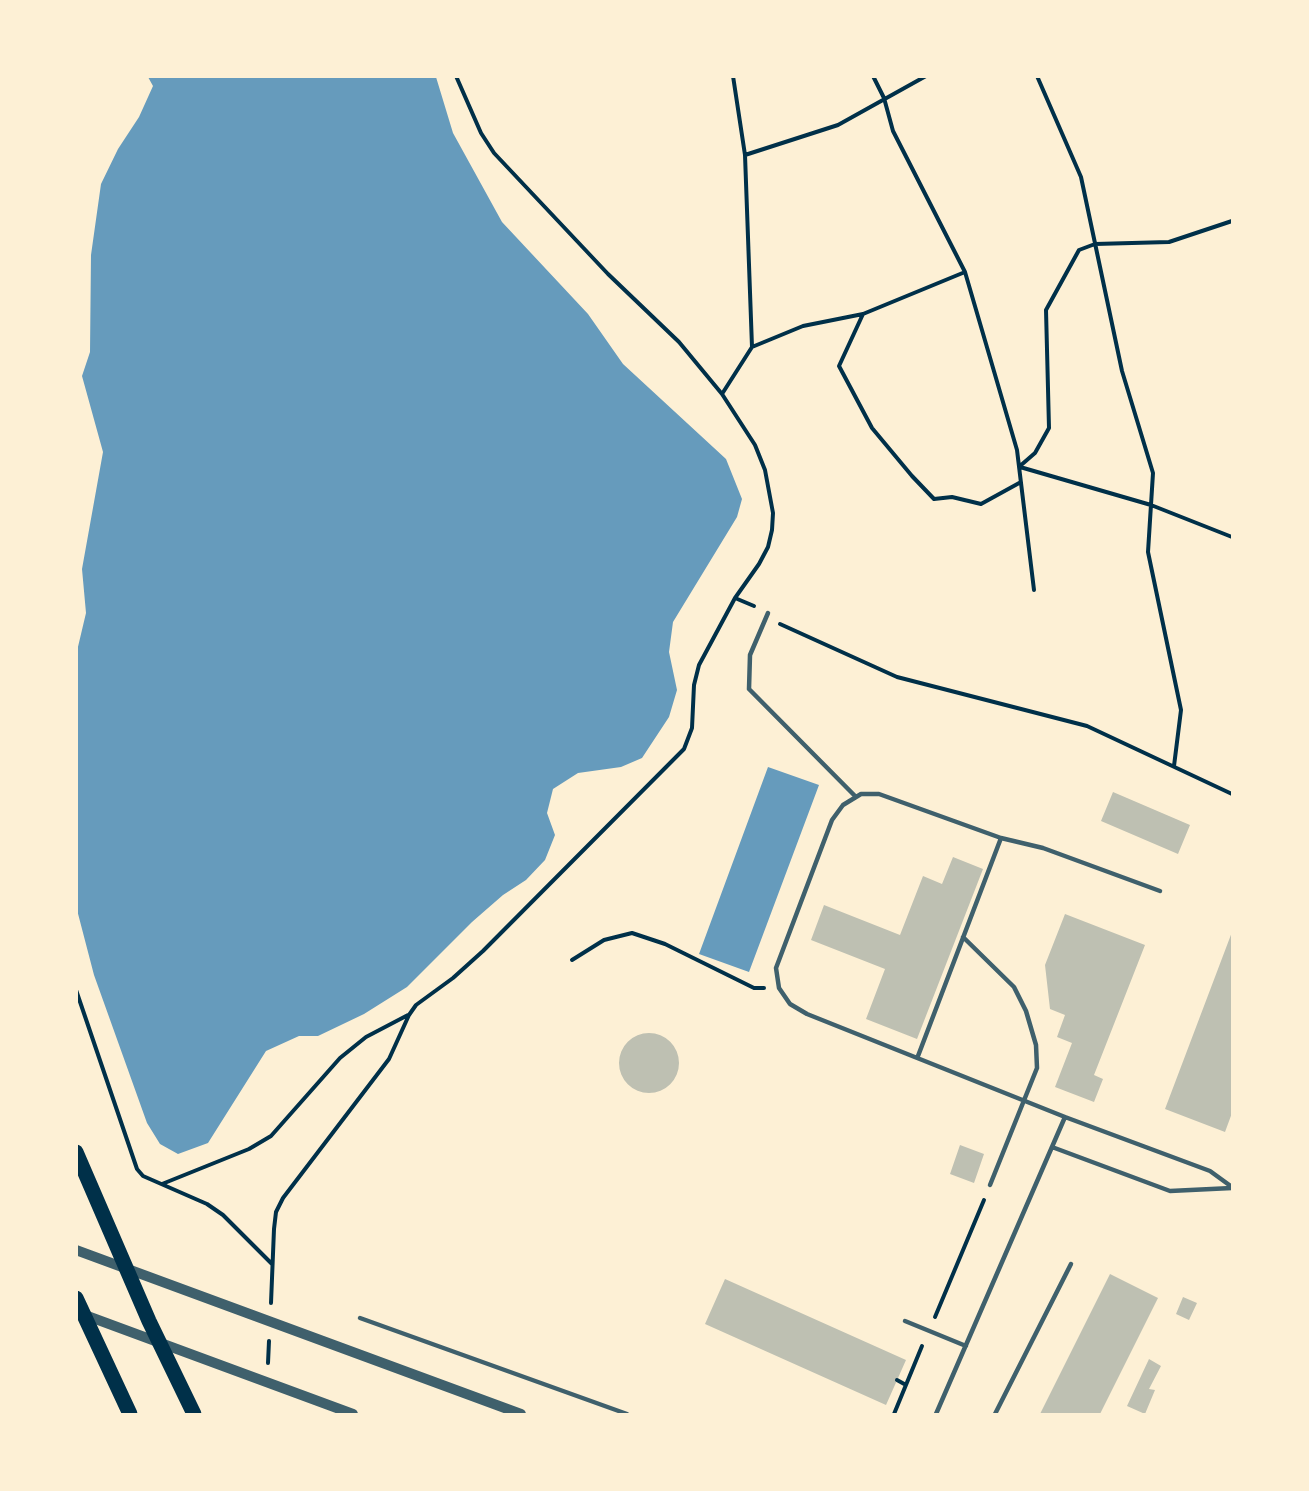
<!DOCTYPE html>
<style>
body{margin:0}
#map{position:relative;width:1309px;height:1491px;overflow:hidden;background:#fdf0d5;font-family:Karla,sans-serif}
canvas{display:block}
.frame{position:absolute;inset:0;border:78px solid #fdf0d5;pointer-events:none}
</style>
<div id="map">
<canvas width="1309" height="1491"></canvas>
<div class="frame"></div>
</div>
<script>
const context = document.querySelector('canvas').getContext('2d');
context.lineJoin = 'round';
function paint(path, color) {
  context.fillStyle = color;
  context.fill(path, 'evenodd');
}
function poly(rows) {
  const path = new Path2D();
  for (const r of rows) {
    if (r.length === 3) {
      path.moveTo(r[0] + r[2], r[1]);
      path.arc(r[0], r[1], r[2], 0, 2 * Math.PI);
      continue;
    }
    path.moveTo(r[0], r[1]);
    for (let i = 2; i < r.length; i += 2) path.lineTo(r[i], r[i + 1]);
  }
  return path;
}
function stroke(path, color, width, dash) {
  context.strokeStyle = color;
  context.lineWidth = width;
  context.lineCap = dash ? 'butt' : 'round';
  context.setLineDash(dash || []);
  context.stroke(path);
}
paint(poly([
 [148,77,436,77,453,133,502,222,588,314,623,364,726,459,742,499,737,517,673,622,669,652,677,690,669,717,642,758,621,767,578,773,553,789,547,813,555,835,545,860,526,880,503,895,472,922,407,987,364,1014,318,1036,299,1036,266,1051,208,1143,178,1154,160,1144,147,1123,94,975,76,906,77,651,86,613,82,569,103,452,82,376,90,352,91,255,101,184,118,149,139,117,153,86],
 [768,767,819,785,749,972,699,954]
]), '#669bbc');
paint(poly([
 [1113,792,1190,825,1178,854,1101,821],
 [953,857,983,869,917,1039,866,1019,885,969,811,940,824,905,900,935,923,876,942,884],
 [1065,914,1145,945,1094,1075,1103,1079,1094,1102,1055,1087,1072,1043,1057,1037,1065,1015,1050,1009,1045,965],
 [1232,932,1232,1113,1225,1132,1165,1109],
 [649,1063,30],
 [960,1145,984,1154,974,1183,950,1174],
 [1110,1274,1158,1298,1100,1414,1040,1414],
 [725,1279,906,1360,886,1405,705,1324],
 [1183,1297,1197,1303,1189,1320,1176,1314],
 [1149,1359,1161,1366,1149,1389,1155,1390,1145,1414,1127,1406]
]), '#bec0b2');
stroke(poly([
 [873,76,884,98,893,131,965,272,1017,450,1034,590],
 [1037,76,1081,177,1122,371,1153,473,1148,552,1181,710,1174,766],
 [745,155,838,125,926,76],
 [863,314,839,366,872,428,912,476,934,499,952,497,981,504,1021,482],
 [752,347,803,326,863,314,965,272],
 [722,394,752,347,745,155,733,76],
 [1020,466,1035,453,1049,428,1046,310,1079,250,1095,244,1169,242,1232,221],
 [1020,467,1151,505,1232,537],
 [735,598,754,606],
 [780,624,897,677,1087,726,1232,794],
 [572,960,604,940,632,933,665,944,754,988,764,988],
 [76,990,137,1169,143,1176,207,1204,223,1215,272,1264],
 [162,1184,249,1149,271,1136,340,1058,366,1037,408,1015],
 [271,1303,274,1229,276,1212,283,1198,389,1059,409,1015,416,1005,453,978,483,951,684,749,692,728,694,685,699,665,735,598,759,564,768,547,772,530,773,513,765,470,755,445,722,394,679,342,608,274,494,153,481,133,456,76],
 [935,1317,984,1200],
 [268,1363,269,1341],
 [897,1380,906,1385],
 [894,1414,922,1346]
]), '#003049', 4);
stroke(poly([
 [768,613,750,655,749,689,856,797],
 [1160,891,1043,848,1001,838,879,794,861,794,843,805,832,820,776,968,779,988,790,1004,807,1014,1065,1117,1210,1171,1232,1187],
 [963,937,1014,987,1026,1011,1036,1045,1037,1068,990,1185],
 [918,1056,1001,838],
 [1052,1147,1170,1191,1232,1188],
 [360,1318,627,1414],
 [905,1321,966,1346],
 [936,1414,1065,1117],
 [995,1414,1071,1264]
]), '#3f606c', 4.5);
stroke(poly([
 [76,1250,521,1414],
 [82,1314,353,1414]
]), '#3f606c', 10);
stroke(poly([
 [76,1152,149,1321,194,1414],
 [76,1298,130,1414]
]), '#003049', 15);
</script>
